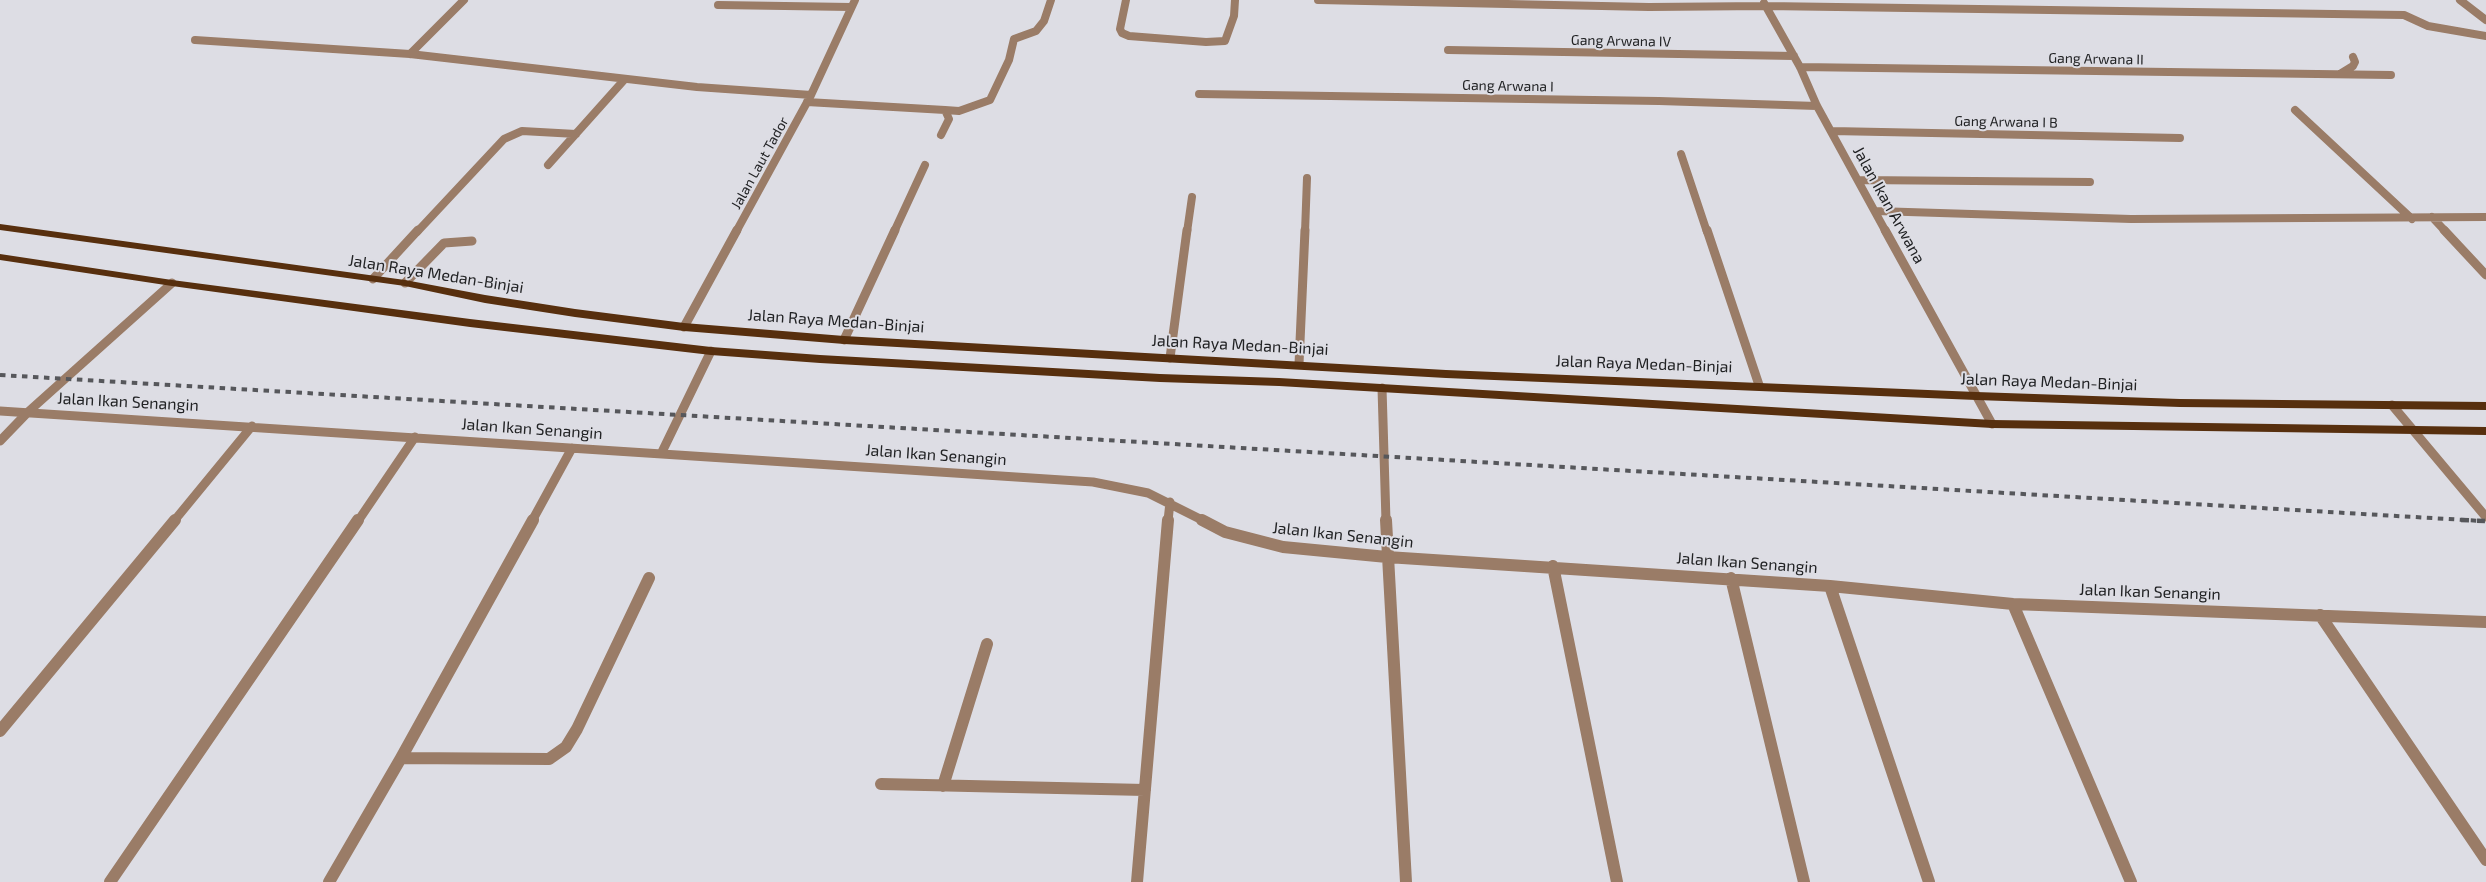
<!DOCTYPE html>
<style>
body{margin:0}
canvas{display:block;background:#dddde4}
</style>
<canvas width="2486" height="882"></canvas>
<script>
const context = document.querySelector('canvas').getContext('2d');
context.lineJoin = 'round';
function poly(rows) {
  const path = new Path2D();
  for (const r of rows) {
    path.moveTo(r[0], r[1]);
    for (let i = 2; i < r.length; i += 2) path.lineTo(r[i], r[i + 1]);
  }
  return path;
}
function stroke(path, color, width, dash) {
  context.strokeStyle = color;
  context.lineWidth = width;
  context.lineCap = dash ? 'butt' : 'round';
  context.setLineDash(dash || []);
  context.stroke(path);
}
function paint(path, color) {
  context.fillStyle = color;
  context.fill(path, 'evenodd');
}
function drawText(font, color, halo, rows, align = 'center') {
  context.font = font + ' "Exo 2",sans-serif';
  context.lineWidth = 4;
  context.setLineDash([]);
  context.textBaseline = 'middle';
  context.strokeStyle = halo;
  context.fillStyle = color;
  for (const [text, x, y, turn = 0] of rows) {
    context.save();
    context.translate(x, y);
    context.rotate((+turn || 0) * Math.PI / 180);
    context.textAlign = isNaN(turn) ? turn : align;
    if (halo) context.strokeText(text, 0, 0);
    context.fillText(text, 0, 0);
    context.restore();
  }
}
stroke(poly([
 [1126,0,1120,29,1122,33,1129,36,1206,42,1225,41,1234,16,1235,0],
 [1318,0,1649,7,1766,6,2404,15,2428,26,2486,36],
 [2460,0,2486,20],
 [1764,3,1800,67,1817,106,1886,232],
 [718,5,851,7],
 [195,40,410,54,697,87,811,95],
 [1448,50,1794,56],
 [410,54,464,0],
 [1800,67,2391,75],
 [2340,74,2353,66,2355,62,2353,57],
 [1199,94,1659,101,1817,106],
 [807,102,945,110,949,119,941,135],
 [945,110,959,111,990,100,1009,60,1014,39,1036,31,1044,21,1051,0],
 [2295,110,2412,219],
 [1832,131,2180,138],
 [1681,154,1707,232],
 [548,165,624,80],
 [1858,180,2090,182],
 [1876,211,2131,219,2486,217],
 [2432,217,2446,232],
 [417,232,504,139,522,131,576,134],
 [736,232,811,95,855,0],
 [894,232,925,165],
 [1187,232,1192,197],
 [1305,232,1307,178]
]), '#9a7c67', 8);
stroke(poly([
 [1707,230,1759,385],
 [1885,230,1992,424],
 [2444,230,2486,275],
 [373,279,418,230],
 [405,283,444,243,472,241],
 [684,327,737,230],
 [844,340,895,230],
 [1170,358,1187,230],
 [1299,364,1305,230],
 [1382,388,1386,521],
 [0,411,1093,482,1148,493,1204,521],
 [0,441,28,412,172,283],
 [661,454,711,351],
 [174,521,252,426],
 [358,521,415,437],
 [532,521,572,448],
 [1168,521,1170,502]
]), '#9a7c67', 9);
stroke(poly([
 [1202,520,1225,532,1283,547,1387,557,1830,586,2013,604,2486,622],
 [1386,520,1406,882],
 [1553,566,1617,882],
 [1731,578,1804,882],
 [1830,586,1929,882],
 [2013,604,2131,882],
 [2320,615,2486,860],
 [0,731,175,520],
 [401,758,549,759,566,747,577,729,649,578],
 [881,784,1145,790],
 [943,786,987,644],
 [110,882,358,520],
 [329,882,401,758,533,520],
 [1137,882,1168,520]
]), '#9a7c67', 12);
stroke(poly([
 [2392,405,2486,517]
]), '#9a7c67', 9);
paint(poly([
 [0,224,405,280,485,295,575,309,684,323,844,336,1446,370,1976,392,2180,399,2486,402,2486,410,2180,407,1976,400,1446,378,844,344,684,331,575,317,485,303,405,286,0,230,0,224],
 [0,254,172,280,470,319,711,347,820,355,1160,374,1279,378,1992,420,2486,427,2486,435,1992,428,1279,386,1160,382,820,363,711,355,470,327,172,286,0,260,0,254]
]), '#572f0e');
stroke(poly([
 [0,375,2482,521]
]), '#56575b', 4, [5.5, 5.5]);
stroke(poly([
 [2461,520,2486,521]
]), '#56575b', 4.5, [8, 8]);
drawText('14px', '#222325', '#dddde4', [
 ["Gang Arwana IV",1621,41,1],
 ["Gang Arwana II",2096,59,1],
 ["Gang Arwana I",1508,86,1],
 ["Gang Arwana I B",2006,122,1],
 ["Jalan Laut Tador",760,163,-61]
]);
drawText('16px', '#222325', '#dddde4', [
 ["Jalan Ikan Arwana",1889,205,61],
 ["Jalan Raya Medan-Binjai",436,274,9],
 ["Jalan Raya Medan-Binjai",836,321,4],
 ["Jalan Raya Medan-Binjai",1240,345,3],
 ["Jalan Raya Medan-Binjai",1644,364,2],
 ["Jalan Raya Medan-Binjai",2049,382,2],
 ["Jalan Ikan Senangin",128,402,3],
 ["Jalan Ikan Senangin",532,429,4],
 ["Jalan Ikan Senangin",936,455,4],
 ["Jalan Ikan Senangin",1343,535,6],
 ["Jalan Ikan Senangin",1747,563,4],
 ["Jalan Ikan Senangin",2150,592,2]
]);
</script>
